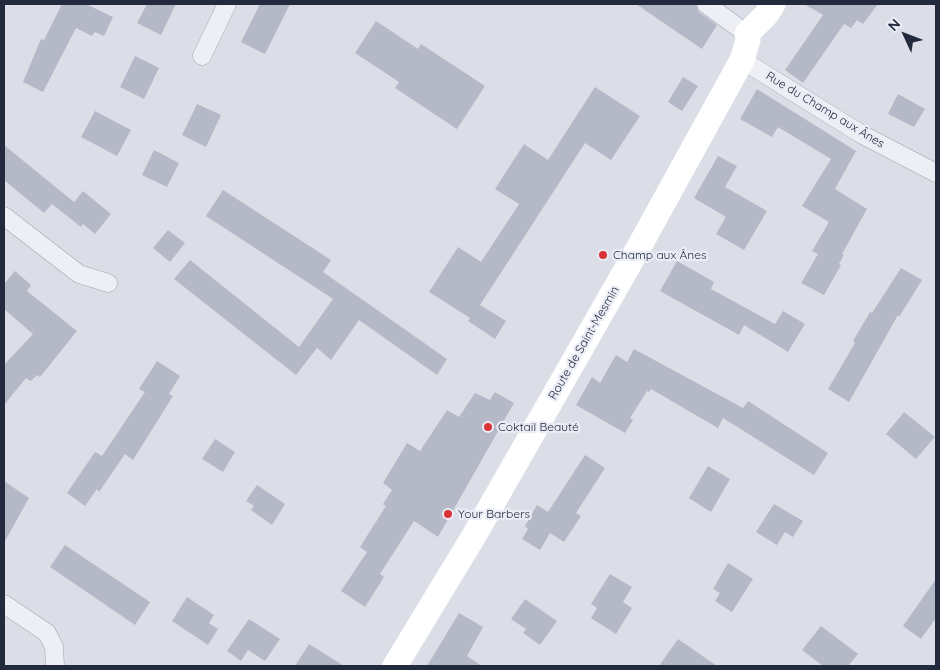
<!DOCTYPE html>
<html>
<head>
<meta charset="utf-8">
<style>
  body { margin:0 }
  #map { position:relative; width:940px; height:670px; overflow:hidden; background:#dbdee7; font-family:Quicksand,sans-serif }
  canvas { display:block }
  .frame { position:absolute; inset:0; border:5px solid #242a3e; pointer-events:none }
  .north { position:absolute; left:880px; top:10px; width:50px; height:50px; -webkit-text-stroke:4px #eaedf5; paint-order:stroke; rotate:313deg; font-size:14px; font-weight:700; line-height:20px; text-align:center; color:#242a3e }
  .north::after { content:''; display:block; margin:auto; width:18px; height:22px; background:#242a3e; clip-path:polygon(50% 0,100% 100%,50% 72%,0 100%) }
</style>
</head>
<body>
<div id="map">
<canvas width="940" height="670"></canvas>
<div class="frame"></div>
<div class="north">N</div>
</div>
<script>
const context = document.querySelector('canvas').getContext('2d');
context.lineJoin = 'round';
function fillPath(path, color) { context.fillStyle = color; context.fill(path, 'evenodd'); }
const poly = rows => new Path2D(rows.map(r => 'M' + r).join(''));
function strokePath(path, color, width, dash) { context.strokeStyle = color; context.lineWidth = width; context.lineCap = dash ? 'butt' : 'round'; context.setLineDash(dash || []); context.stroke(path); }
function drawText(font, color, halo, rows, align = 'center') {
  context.font = font + ' Quicksand,sans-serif'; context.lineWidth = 4.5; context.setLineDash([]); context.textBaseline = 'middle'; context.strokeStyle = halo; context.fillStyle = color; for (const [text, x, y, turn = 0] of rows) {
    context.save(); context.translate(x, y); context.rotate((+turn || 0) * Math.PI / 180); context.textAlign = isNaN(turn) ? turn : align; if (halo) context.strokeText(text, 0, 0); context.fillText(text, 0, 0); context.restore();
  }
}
fillPath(poly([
  [62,4,86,4,113,17,104,36,95,32,92,36,76,28,43,92,23,82,41,39,44,40],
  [147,4,176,4,161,35,137,23],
  [260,4,290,4,265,54,241,42],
  [636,4,696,4,699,12,717,25,702,49],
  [804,4,878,4,863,24,857,20,851,28,844,24,803,83,785,70,823,15],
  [376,21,418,49,421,44,485,86,457,129,395,88,399,82,355,53],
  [135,56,159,68,144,99,120,87],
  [683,77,698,86,682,111,668,102],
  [595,87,640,116,611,160,585,143,480,305,506,321,495,339,468,321,470,318,429,292,458,247,481,262,519,204,495,189,524,144,548,160],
  [757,89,856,151,835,189,867,209,842,254,844,255,839,264,841,265,824,295,801,283,818,254,812,251,829,222,802,206,831,159,778,127,772,137,740,119],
  [898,94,925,109,914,127,888,114],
  [197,104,221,115,206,147,182,135],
  [95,111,131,130,117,156,81,137],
  [4,145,74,202,83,191,111,214,95,234,83,224,81,227,52,204,44,213,4,180],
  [154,150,179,163,167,187,142,175],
  [718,156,737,166,725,187,767,211,744,250,716,234,726,217,694,198],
  [223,190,331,260,323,272,447,359,437,375,359,320,331,360,317,348,296,375,174,279,190,260,299,347,333,299,206,216],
  [168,230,185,243,170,262,153,248],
  [677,261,714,282,711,289,775,324,783,311,805,324,788,352,744,325,739,335,660,291],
  [901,268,922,280,899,317,898,315,849,402,828,389,855,343,853,341,870,312,872,313],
  [15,271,31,285,27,291,77,331,40,377,37,375,31,381,26,378,4,405,4,365,33,334,4,309,4,284],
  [634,349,743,408,748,401,828,453,814,475,723,418,718,428,651,389,649,392,647,391,630,418,633,420,625,433,576,405,592,377,600,383,616,355,627,362],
  [157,361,180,376,169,394,173,396,133,460,125,454,99,492,97,489,85,506,67,493,95,452,102,456,145,392,139,389],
  [495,392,514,403,438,537,414,521,380,574,384,577,365,607,341,591,367,552,360,547,386,506,383,504,392,490,383,483,407,443,420,451,447,410,459,417,475,393,490,400],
  [904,412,935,437,916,459,886,434],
  [215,439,235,452,223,472,202,459],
  [585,455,605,468,576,513,581,516,564,542,550,533,540,550,522,539,528,529,525,526,537,505,548,512],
  [708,466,730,479,711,512,689,498],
  [4,481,29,498,4,543],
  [257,485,285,504,272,525,251,510,254,506,246,501],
  [774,504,803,521,793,537,785,532,777,545,756,532],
  [65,545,150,602,135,625,50,567],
  [728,563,753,579,732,612,715,601,720,593,713,589],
  [610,574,632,587,623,602,632,608,616,634,591,618,597,608,591,604],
  [936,579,936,618,921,639,903,626],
  [187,597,214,615,209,623,218,629,208,645,172,621],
  [525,599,557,621,540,645,523,633,526,629,511,619],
  [459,613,483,627,467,656,482,666,427,666],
  [249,619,280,639,265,661,248,650,241,661,227,651],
  [821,626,858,654,848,666,823,666,802,650],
  [678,639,717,666,659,666],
  [309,644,344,666,295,666]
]), '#b5b9c7');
const minor = poly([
  [706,4,747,34],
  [202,56,227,4],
  [742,60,861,134,936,173],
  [4,216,79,274,108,283],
  [4,604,47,633,54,647,55,666]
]);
strokePath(minor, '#a0a4b1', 19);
strokePath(minor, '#eeeff5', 18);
strokePath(poly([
  [395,666,475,534,639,247,742,60,748,40,747,34,766,15,773,4]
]), '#fff', 25);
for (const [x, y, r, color] of [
  [603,255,5,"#d93338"],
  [488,427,5,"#d93338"],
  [448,514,5,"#d93338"]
]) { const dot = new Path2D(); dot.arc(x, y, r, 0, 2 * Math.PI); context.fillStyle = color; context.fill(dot); strokePath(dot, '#eaedf5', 2); }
drawText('12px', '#242a3e', '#eaedf5', [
  ["Rue du Champ aux Ânes",825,110,31],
  ["Route de Saint-Mesmin",584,343,-60]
]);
drawText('12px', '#242a3e', '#eaedf5', [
  ["Champ aux Ânes",613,255],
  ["Coktail Beauté",498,427],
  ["Your Barbers",458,514]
], 'left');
</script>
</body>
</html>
